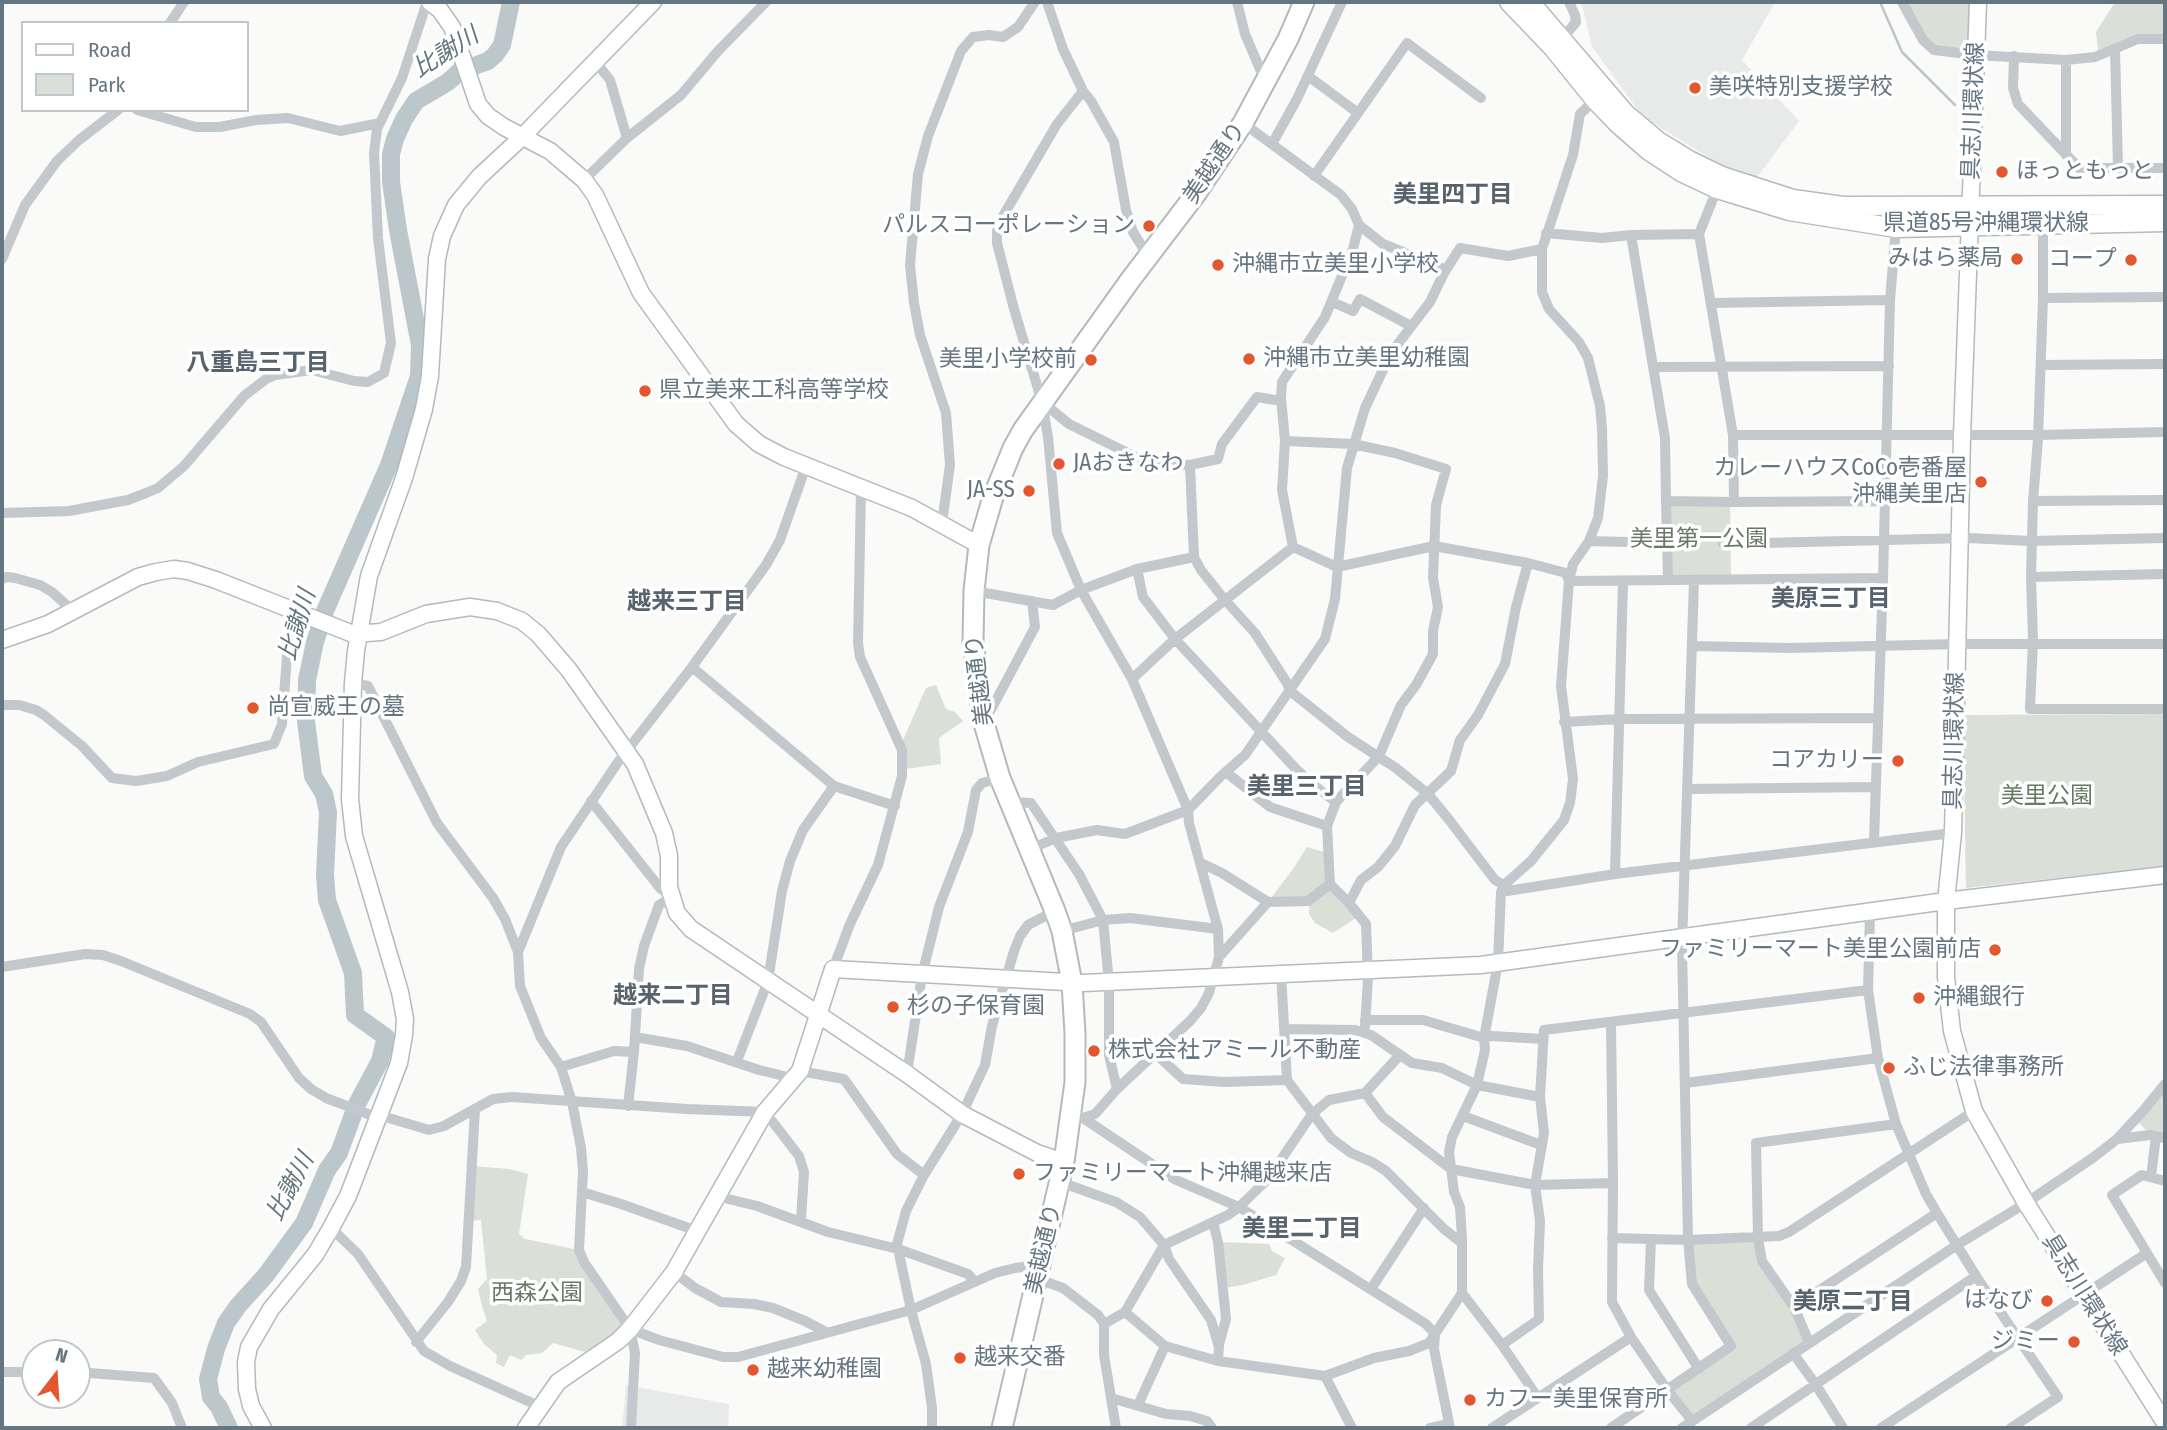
<!DOCTYPE html>
<html>
<head>
<meta charset="utf-8">
<style>
  body { margin:0 }
  #map { position:relative; width:2167px; height:1430px; overflow:hidden; background:#fafaf8; font-family:"Fira Sans Condensed",sans-serif }
  canvas { display:block }
  .frame { position:absolute; inset:0; border:4px solid #657683; pointer-events:none }
  .legend { position:absolute; left:21px; top:21px; width:228px; height:91px; box-sizing:border-box; background:#fff; border:2px solid #c1c8cd; margin:0; padding:9px 12px; list-style:none; font-size:21px; color:#657683 }
  .legend li { display:flex; align-items:center; gap:14px; height:35px }
  .legend b { width:35px; border:2px solid #c1c8cd }
  .north { position:absolute; left:21px; top:1339px; width:70px; height:70px; box-sizing:border-box; background:#fff; border:2px solid #c1c8cd; border-radius:50%; rotate:17deg; font-size:19px; font-weight:700; line-height:28px; text-align:center; color:#657683 }
  .north::after { content:''; display:block; margin:auto; width:24px; height:32px; background:#e4572e; clip-path:polygon(50% 0,100% 100%,50% 72%,0 100%) }
</style>
</head>
<body>
<div id="map">
<canvas width="2167" height="1430"></canvas>
<div class="frame"></div>
<ul class="legend">
<li><b style="height:9px;background:#fff"></b>Road</li>
<li><b style="height:19px;background:#dadfd7"></b>Park</li>
</ul>
<div class="north">N</div>
</div>
<script>
const context = document.querySelector('canvas').getContext('2d');
context.lineJoin = 'round';
function fillPath(path, color) { context.fillStyle = color; context.fill(path, 'evenodd'); }
const poly = rows => new Path2D(rows.map(r => 'M' + r).join(''));
function strokePath(path, color, width, dash) { context.strokeStyle = color; context.lineWidth = width; context.lineCap = dash ? 'butt' : 'round'; context.setLineDash(dash || []); context.stroke(path); }
function drawText(font, color, halo, rows, align = 'center') {
  context.font = font + ' "Fira Sans Condensed","Noto Sans JP",sans-serif'; context.lineWidth = 7; context.setLineDash([]); context.textBaseline = 'middle'; context.strokeStyle = halo; context.fillStyle = color; for (const [text, x, y, turn = 0] of rows) {
    context.save(); context.translate(x, y); context.rotate((+turn || 0) * Math.PI / 180); context.textAlign = isNaN(turn) ? turn : align; if (halo) context.strokeText(text, 0, 0); context.fillText(text, 0, 0); context.restore();
  }
}
fillPath(poly([
  [1579,2,1775,2,1742,60,1799,121,1752,184,1643,117,1592,47,1583,9],
  [626,1385,729,1404,728,1428,622,1428]
]), '#e8e9e9');
fillPath(poly([
  [1902,2,1978,2,1975,55,1934,50],
  [2115,2,2165,2,2165,36,2098,50,2096,32],
  [1666,501,1730,502,1731,580,1668,579],
  [936,685,946,709,955,712,963,721,939,738,941,764,906,769,902,742,926,688],
  [2165,714,2165,866,1966,888,1963,715],
  [1307,847,1331,854,1327,883,1306,898,1271,898,1293,869],
  [1329,890,1345,904,1356,918,1333,933,1315,923,1309,914,1309,904],
  [2165,1084,2165,1138,2150,1135,2136,1119],
  [472,1166,510,1169,528,1174,519,1234,525,1239,579,1250,630,1329,596,1355,553,1343,542,1353,526,1355,521,1360,510,1355,504,1367,496,1363,497,1355,484,1344,475,1330,487,1321,482,1306,478,1289,487,1279,481,1220,470,1221],
  [1758,1238,1762,1261,1809,1342,1692,1421,1668,1391,1731,1346,1692,1284,1688,1240],
  [1218,1242,1269,1244,1272,1251,1285,1258,1276,1275,1243,1285,1224,1288]
]), '#dadfd7');
strokePath(poly([
  [1880,2,1902,52,1955,105]
]), '#bbc7cb', 2.5);
strokePath(poly([
  [229,1428,219,1407,211,1397,208,1379,216,1349,226,1323,238,1306,266,1275,304,1223,327,1170,339,1153,357,1104,380,1061,386,1037,355,1015,353,973,327,900,325,875,328,812,324,794,313,776,306,721,307,680,315,642,325,611,389,465,419,376,420,345,398,230,391,182,391,154,395,139,404,119,416,101,448,82,460,71,488,61,495,55,502,45,511,2]
]), '#bbc7cb', 18);
const secondary = poly([
  [430,2,440,10,452,27,478,104,488,116,504,127,550,151,584,180,595,195,641,293,736,424,759,444,784,457,912,508,979,545],
  [1978,2,1962,436,1953,833,1946,901,1946,977,1952,1031,1974,1111,2026,1203,2165,1423],
  [2,640,48,624,138,577,156,572,174,569,188,571,216,580,353,634,381,632,426,614,470,607,497,611,522,621,538,634,569,670,635,764,664,833,669,856,669,887,677,913,691,929,907,1074,962,1114,1037,1153,1064,1162],
  [263,1428,251,1406,247,1389,246,1362,249,1347,271,1309,315,1255,331,1228,348,1196,399,1063,404,1035,405,1019,400,992,354,836,350,799,353,683,356,651,369,576,404,478,424,409,430,376,437,259,442,236,456,205,479,177,522,137,653,2],
  [526,1428,558,1382,618,1341,630,1329,674,1272,765,1112,800,1071,833,969,1083,983,1481,965,1946,901,2165,875]
]);
const primary = poly([
  [1509,2,1553,48,1595,100,1618,124,1649,151,1681,172,1717,189,1789,211,1896,228,2165,222],
  [1530,2,1626,114,1658,141,1689,160,1722,176,1793,199,1843,206,2165,205]
]);
const highway = poly([
  [1002,1428,1064,1162,1075,1082,1075,1033,1072,983,1062,931,1055,911,1000,778,983,720,973,641,974,591,979,545,993,497,1013,448,1023,430,1131,279,1195,195,1243,123,1288,39,1304,2]
]);
strokePath(secondary, '#b3babf', 19);
strokePath(primary, '#b5babe', 21);
strokePath(highway, '#b4b9bd', 23);
strokePath(poly([
  [1047,2,1063,49,1083,91,1091,101,1114,142,1126,210,1133,232,1148,256],
  [1237,2,1245,34,1260,69,1268,76],
  [1902,2,1923,40,1934,50,1975,55,2066,60,2095,57,2138,39,2165,39],
  [170,23,184,2],
  [1563,38,1576,22,1575,15,1569,2],
  [2115,49,2118,167],
  [2014,56,2013,88,2018,104,2079,168,2165,168],
  [2066,60,2066,155],
  [595,61,610,80,627,138],
  [1308,76,1358,113],
  [137,110,196,127,220,127,256,120,288,118,340,131,380,123],
  [1243,123,1341,195,1352,209,1359,225,1383,244,1403,252,1423,263,1446,269],
  [1272,144,1297,99,1342,2],
  [1314,176,1407,43,1481,98],
  [584,180,627,138,681,95,718,51,766,2],
  [1717,189,1699,234,1733,435,1734,502],
  [2043,224,2043,298],
  [1546,233,1602,238,1631,235,1699,234],
  [1631,235,1665,438,1666,501,1734,502,1885,501,1890,300,1712,303],
  [2,259,25,205,57,161,79,140,118,110],
  [1890,300,1896,228],
  [1332,302,1353,311,1360,299,1411,326],
  [2042,365,2165,364],
  [1653,367,1889,366],
  [1042,402,1069,424,1136,457,1156,463,1190,465,1194,557,1201,570,1224,599,1255,633,1287,683,1290,691,1348,737,1396,768,1428,794,1450,821,1495,880,1504,885,1501,892,1498,963,1484,1038,1485,1050,1477,1085,1452,1137,1449,1152,1454,1192,1460,1207,1462,1238,1462,1293,1429,1343,1409,1351,1374,1358,1325,1376,1218,1361,1165,1346,1125,1312],
  [1733,435,2038,435,2165,432],
  [1190,465,1218,459,1222,444,1257,397,1281,401],
  [1666,501,1668,579],
  [2033,501,2165,500],
  [2,513,69,511,128,500,146,493,158,488,184,466,244,396,266,379,275,375,312,370,354,381,368,382,384,373,391,343,378,238,374,153,377,129,402,78,427,2],
  [942,523,950,465,946,413,920,335,914,303,910,265,918,174,928,136,961,51,973,37,989,35,1003,37,1018,27,1035,2],
  [1589,541,1667,543],
  [1723,544,1968,538,2031,541,2165,538],
  [1293,547,1282,490,1285,441,1281,398,1282,382,1325,317,1353,249,1359,225],
  [1137,569,1143,597,1175,639,1296,769,1316,787,1336,802],
  [2165,574,2031,577,2033,640,2030,709,2165,709],
  [2031,577,2033,501,2038,439,2043,298,2165,297],
  [1883,578,1885,501],
  [2,579,7,577,15,578,40,585,52,592,73,611],
  [974,591,1053,605,1081,590,1137,569,1194,557],
  [1692,646,1791,648,1957,644,2165,644],
  [692,667,834,786,895,806],
  [1132,679,1175,639,1293,547,1337,567,1434,546,1528,563,1566,573,1569,581,1883,578,1874,841],
  [353,683,368,686,437,823,493,898,505,919,518,952,520,986,541,1038,561,1067,572,1102,581,1148,583,1171,579,1250,584,1262,630,1329,635,1353,631,1428],
  [2,705,19,705,36,710,44,715,82,746,112,778,136,781,167,776,198,762,274,744,282,724,287,656,294,612],
  [983,720,992,708,1035,627,1032,601],
  [1564,722,1620,719,1878,718],
  [1227,773,1270,807,1327,826],
  [1687,789,1876,787],
  [591,801,660,888,672,897,659,905,644,946,639,969,634,1052,628,1106],
  [1010,802,1031,803,1079,874,1103,920,1109,983,1109,1055,1117,1089],
  [1030,849,1056,838,1097,830,1125,834,1188,810,1220,777,1245,755,1325,639,1335,599,1347,468,1365,408,1391,353,1430,302,1444,273,1460,248,1508,256,1542,249],
  [1201,866,1203,864,1222,873,1268,902,1308,901,1330,884,1327,826,1336,802,1379,756,1401,705,1416,685,1433,654,1433,631,1438,607,1433,578,1436,505,1446,469,1395,453,1353,444,1285,441],
  [1615,874,1623,581],
  [1330,884,1349,903,1366,924,1368,978,1365,1027],
  [1504,885,1531,861,1564,820,1570,803,1573,779,1561,686,1569,581,1573,564,1589,541,1598,518,1603,476,1602,428,1600,406,1588,358,1579,342,1549,309,1542,292,1542,249,1573,155,1580,114,1595,100],
  [1501,892,1615,874,1953,833],
  [1349,903,1361,880,1378,867,1395,846,1415,805,1451,771,1460,740,1478,715,1505,664,1516,607,1528,563],
  [1062,931,1103,920,1130,918,1218,929],
  [518,952,561,847,618,762,692,667,766,565,780,540,806,466],
  [1219,957,1268,902],
  [2,967,85,954,103,955,121,961,250,1014,261,1022,299,1078,311,1089,326,1098,368,1114,379,1115,429,1130,444,1126,493,1099,512,1097,687,1109,765,1112,799,1156,804,1172,801,1220],
  [833,969,850,924,878,865,902,776,902,750,860,657,858,643,861,489],
  [1281,973,1287,1080,1331,1138,1351,1153,1372,1162,1386,1171,1444,1229,1462,1243],
  [1365,1020,1423,1020,1484,1038,1491,1036,1543,1039],
  [1611,1023,1613,1181,1612,1302,1631,1337,1668,1391,1692,1421],
  [1286,1029,1355,1030,1371,1035,1412,1063,1442,1068,1477,1085,1540,1097],
  [635,1037,687,1046,759,1070,792,1078],
  [1156,1054,1183,1079,1224,1082,1287,1080],
  [737,1061,768,981,782,891,790,861,803,830,834,786],
  [561,1067,614,1051,634,1052],
  [800,1071,844,1079,897,1154,924,1175],
  [907,1074,922,975,939,907,968,832,976,790,982,783,1000,778],
  [1685,1083,1878,1058],
  [1365,1093,1383,1117,1451,1169,1535,1185,1613,1183],
  [1072,1115,1083,1118,1095,1114,1117,1089,1190,1021,1201,1008,1209,993,1219,957,1218,929,1189,823,1188,810,1132,679,1081,590,1057,533,1048,437,1042,402,1014,309,997,243,997,231,1003,216,1057,124,1083,91],
  [1463,1116,1541,1145],
  [1083,1118,1176,1180,1239,1207,1426,1324,1435,1334,1434,1349,1450,1428],
  [2117,1139,2150,1135,2165,1138],
  [2151,1177,2156,1136],
  [2165,1181,2142,1175,2112,1195,2165,1283],
  [1060,1182,1116,1202,1140,1217,1164,1245,1169,1259,1211,1320,1219,1347,1218,1361],
  [582,1192,621,1204,697,1231],
  [716,1196,757,1206,828,1232,898,1249,968,1274,974,1281],
  [1937,1213,1976,1276],
  [1213,1222,1218,1242,1226,1319,1219,1345],
  [331,1228,358,1254,424,1351,450,1366,541,1407],
  [1612,1238,1688,1240,1779,1236,1789,1232,1974,1111],
  [1651,1239,1649,1290,1699,1369],
  [674,1272,695,1288,721,1302,754,1304,773,1308,805,1321,826,1332],
  [1038,1279,1063,1288,1098,1315,1104,1324,1104,1355,1116,1428],
  [1371,1289,1424,1208],
  [1462,1293,1502,1345,1538,1398],
  [1794,1307,1937,1213,1926,1194,1896,1124,1878,1058,1868,990,1870,913],
  [1104,1324,1125,1312,1164,1245,1228,1215,1239,1207,1268,1179,1312,1114,1329,1100,1365,1093,1400,1055],
  [630,1329,659,1340,723,1357,738,1357,911,1310,995,1273,1015,1268,1030,1266,1040,1269],
  [416,1342,448,1302,461,1281,466,1267,475,1109],
  [1809,1342,1794,1307,1762,1261,1758,1238,1756,1143,1896,1124],
  [1502,1345,1539,1319,1538,1269,1540,1221,1535,1185,1544,1133,1540,1097,1544,1030,1868,990],
  [1793,1353,1816,1385,1843,1428],
  [2,1372,35,1372],
  [77,1372,154,1378,172,1403,182,1428],
  [1325,1376,1352,1428],
  [1111,1398,1166,1414,1190,1416,1207,1421,1212,1428],
  [1138,1405,1165,1346],
  [932,1428,932,1408,926,1364,911,1310,897,1244,906,1211,924,1175,962,1114,985,1065,992,1026,1014,951,1020,936,1028,925,1055,911],
  [1430,1428,1449,1424],
  [1492,1428,1631,1337],
  [1611,1428,1731,1346,1692,1284,1688,1240,1682,945,1694,580],
  [1682,1428,1957,1245,2026,1203,2094,1157,2117,1139,2143,1111,2165,1084],
  [1751,1428,1976,1276,2058,1397,2011,1428],
  [1881,1428,2147,1253]
]), '#c3c8cc', 10);
strokePath(secondary, '#fff', 16);
strokePath(primary, '#fff', 18);
strokePath(highway, '#fff', 19);
for (const [x, y, r, color] of [
  [1695,88,7,"#e4572e"],
  [2002,172,7,"#e4572e"],
  [1149,226,7,"#e4572e"],
  [2017,259,7,"#e4572e"],
  [2131,260,7,"#e4572e"],
  [1218,265,7,"#e4572e"],
  [1249,359,7,"#e4572e"],
  [1091,360,7,"#e4572e"],
  [645,391,7,"#e4572e"],
  [1059,464,7,"#e4572e"],
  [1981,482,7,"#e4572e"],
  [1029,491,7,"#e4572e"],
  [253,708,7,"#e4572e"],
  [1898,761,7,"#e4572e"],
  [1995,950,7,"#e4572e"],
  [1919,998,7,"#e4572e"],
  [893,1007,7,"#e4572e"],
  [1094,1051,7,"#e4572e"],
  [1889,1068,7,"#e4572e"],
  [1019,1174,7,"#e4572e"],
  [2047,1301,7,"#e4572e"],
  [2074,1342,7,"#e4572e"],
  [960,1358,7,"#e4572e"],
  [753,1370,7,"#e4572e"],
  [1470,1400,7,"#e4572e"]
]) { const dot = new Path2D(); dot.arc(x, y, r, 0, 2 * Math.PI); context.fillStyle = color; context.fill(dot); strokePath(dot, '#fff', 2.5); }
drawText('23px', '#657683', '#fff', [
  ["美咲特別支援学校",1709,88],
  ["ほっともっと",2016,172],
  ["パルスコーポレーション",1135,226,"right"],
  ["みはら薬局",2003,259,"right"],
  ["コープ",2117,260,"right"],
  ["沖縄市立美里小学校",1232,265],
  ["沖縄市立美里幼稚園",1263,359],
  ["美里小学校前",1077,360,"right"],
  ["県立美来工科高等学校",659,391],
  ["JAおきなわ",1073,464],
  ["カレーハウスCoCo壱番屋",1967,469,"right"],
  ["沖縄美里店",1967,495,"right"],
  ["JA-SS",1015,491,"right"],
  ["尚宣威王の墓",267,708],
  ["コアカリー",1884,761,"right"],
  ["ファミリーマート美里公園前店",1981,950,"right"],
  ["沖縄銀行",1933,998],
  ["杉の子保育園",907,1007],
  ["株式会社アミール不動産",1108,1051],
  ["ふじ法律事務所",1903,1068],
  ["ファミリーマート沖縄越来店",1033,1174],
  ["はなび",2033,1301,"right"],
  ["ジミー",2060,1342,"right"],
  ["越来交番",974,1358],
  ["越来幼稚園",767,1370],
  ["カフー美里保育所",1484,1400]
], 'left');
drawText('23px', '#657683', '#fff', [
  ["具志川環状線",1974,111,-88],
  ["美越通り",1215,163,-56],
  ["県道85号沖縄環状線",1986,224],
  ["美越通り",980,680,-97],
  ["具志川環状線",1955,741,-89],
  ["美越通り",1044,1249,-77],
  ["具志川環状線",2084,1295,58]
]);
drawText('23px', '#687a64', '#fff', [
  ["美里第一公園",1699,540],
  ["美里公園",2047,797],
  ["西森公園",537,1294]
]);
drawText('italic 24px', '#60757c', '#fff', [
  ["比謝川",446,53,-32],
  ["比謝川",298,625,-73],
  ["比謝川",291,1187,-62]
]);
drawText('bold 24px', '#57646e', '#fff', [
  ["美里四丁目",1453,195],
  ["八重島三丁目",258,363],
  ["美原三丁目",1831,599],
  ["越来三丁目",687,602],
  ["美里三丁目",1307,787],
  ["越来二丁目",673,996],
  ["美里二丁目",1302,1229],
  ["美原二丁目",1853,1302]
]);
</script>
</body>
</html>
